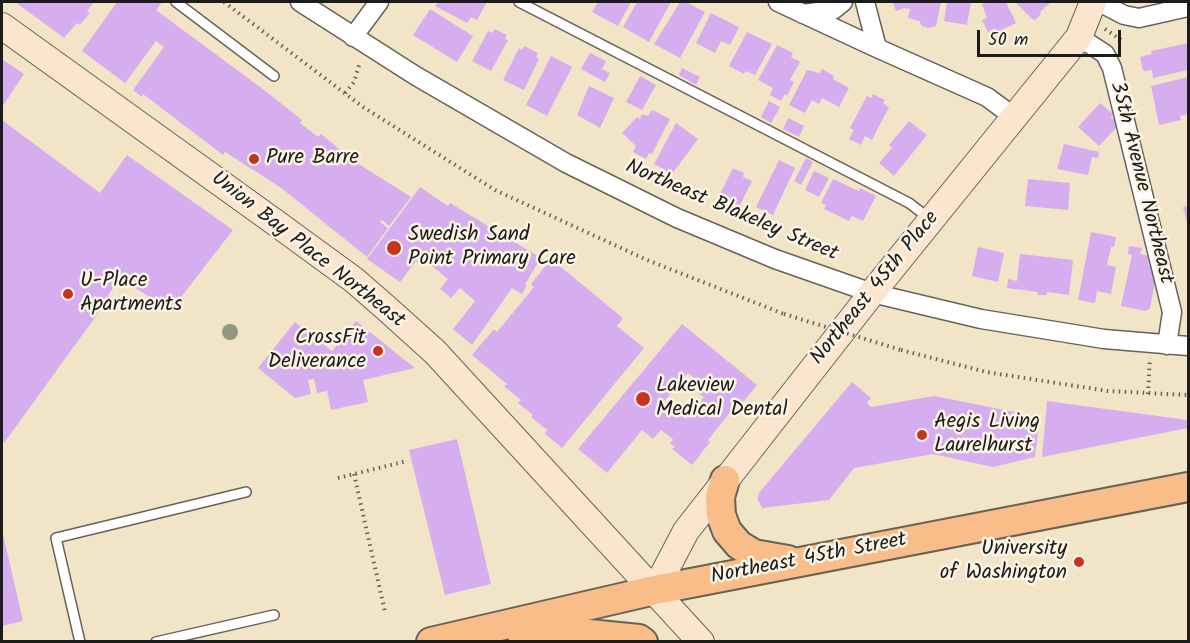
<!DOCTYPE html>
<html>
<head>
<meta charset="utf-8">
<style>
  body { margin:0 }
  #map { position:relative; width:1190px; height:643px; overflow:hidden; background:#f2e4c7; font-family:Kalam,sans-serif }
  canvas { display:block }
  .frame { position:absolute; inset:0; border:3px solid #1c1c1c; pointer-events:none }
  .scale { position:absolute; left:977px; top:30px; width:144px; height:27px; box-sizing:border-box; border:3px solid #1c1c1c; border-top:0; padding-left:8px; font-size:18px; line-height:21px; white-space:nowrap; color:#1c1c1c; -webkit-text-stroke:4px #fcf5e5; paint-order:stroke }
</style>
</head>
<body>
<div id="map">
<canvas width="1190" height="643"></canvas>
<div class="frame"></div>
<div class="scale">50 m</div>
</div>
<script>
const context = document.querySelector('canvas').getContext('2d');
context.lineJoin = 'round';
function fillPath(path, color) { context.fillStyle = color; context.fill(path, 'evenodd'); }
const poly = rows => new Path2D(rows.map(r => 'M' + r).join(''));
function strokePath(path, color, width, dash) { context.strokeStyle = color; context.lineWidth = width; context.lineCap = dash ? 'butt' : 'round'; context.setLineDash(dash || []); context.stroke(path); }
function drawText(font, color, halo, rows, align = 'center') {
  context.font = font + ' Kalam,sans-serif'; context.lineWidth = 5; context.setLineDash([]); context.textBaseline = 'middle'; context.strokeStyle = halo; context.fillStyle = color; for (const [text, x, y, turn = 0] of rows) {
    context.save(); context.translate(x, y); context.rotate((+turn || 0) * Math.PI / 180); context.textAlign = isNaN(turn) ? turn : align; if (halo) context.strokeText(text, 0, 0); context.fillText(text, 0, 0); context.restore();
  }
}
fillPath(poly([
  [15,2,94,2,87,11,90,13,80,25,77,23,64,38],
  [117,2,162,2,156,10,268,93,302,120,300,123,318,137,321,134,354,161,411,197,389,226,382,220,380,222,388,228,367,257,280,187,225,152,223,155,143,94,142,97,133,90,164,47,156,41,125,83,82,51],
  [438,2,487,2,477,20,471,17,467,23,435,6],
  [598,2,631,2,618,26,592,12],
  [637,2,671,2,649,42,623,27],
  [680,2,686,2,705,12,680,58,654,44],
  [898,2,941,2,936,26,928,28,922,26,919,21,908,18,910,9,904,8,896,11,893,3],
  [947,2,971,2,967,25,944,21],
  [987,2,1006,2,1016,23,997,32,995,28,988,32,982,20,987,18,982,4],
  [1015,2,1051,2,1040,12,1041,14,1035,20,1032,19],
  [430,9,473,36,457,62,413,35],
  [711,13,739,27,730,45,721,41,715,53,696,43],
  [495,29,507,35,505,39,508,40,491,71,472,61,488,31,492,33],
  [747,32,772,44,755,75,746,71,744,74,729,66],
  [1188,43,1188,70,1153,78,1152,70,1143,71,1140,57,1152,54,1151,51],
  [777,45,793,53,791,57,800,62,790,80,794,82,787,96,785,94,781,101,770,95,773,88,758,80],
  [524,46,538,53,536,57,539,59,524,90,503,80,519,48,522,50],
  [590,53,606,61,602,69,610,73,605,82,581,69],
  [551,56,572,67,547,116,526,105],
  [2,59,24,74,2,107],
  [682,68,700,77,696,85,679,75],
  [822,69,834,76,833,79,849,88,839,107,822,98,819,104,812,100,805,113,789,105,807,70,820,73],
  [640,76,656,85,642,110,626,102],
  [1188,77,1188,114,1180,116,1181,120,1159,125,1151,86],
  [589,86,614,98,600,128,577,115],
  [873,94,885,100,883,103,889,107,872,140,865,136,861,145,849,139,854,130,850,128,867,96,871,98],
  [769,101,780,107,771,123,761,117],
  [1100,103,1113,114,1111,117,1118,123,1115,126,1117,127,1099,146,1078,127],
  [652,110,670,119,652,154,649,153,646,159,633,152,636,146,622,133,637,117,640,119,642,114,648,116],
  [788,118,804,126,799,137,783,129],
  [2,120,100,193,127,155,233,230,171,310,119,278,96,316,4,443,2,433],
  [909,121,927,135,894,176,879,163,892,148,889,145],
  [676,123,698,139,672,174,654,164],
  [1064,144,1099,152,1098,158,1092,157,1088,175,1057,169],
  [806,158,813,162,801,185,794,181],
  [779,160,795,168,773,215,756,207],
  [733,168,744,173,743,177,752,181,739,207,731,202,728,208,716,202],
  [814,171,829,178,819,197,805,190],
  [833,179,859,191,860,188,876,196,863,221,852,216,849,221,824,209,826,205,821,203],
  [1028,179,1070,183,1068,210,1025,206],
  [420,187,448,206,450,203,541,258,525,284,527,285,522,294,512,288,472,345,453,329,475,301,460,288,451,298,440,289,448,279,426,261,422,265,416,261,400,282,367,259],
  [1188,206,1188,226,1183,207],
  [1091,232,1116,237,1114,247,1111,247,1107,265,1116,267,1111,294,1097,291,1095,303,1078,300],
  [1129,246,1142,248,1140,254,1150,256,1148,265,1151,265,1155,282,1150,308,1146,311,1121,306,1132,255,1128,254],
  [978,247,1004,253,998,282,972,276],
  [1020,254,1073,260,1069,295,1047,292,1046,295,1037,295,1038,292,1007,288,1008,279,1017,281],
  [551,259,623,318,617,326,644,348,562,448,545,434,547,430,531,417,533,415,518,403,521,400,504,386,507,384,472,355,494,329,497,332,534,287,531,284],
  [356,321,415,368,363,380,368,402,331,410,327,391,317,393,314,379,308,380,311,394,295,398,258,368,295,322,332,351],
  [682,324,757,385,735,412,732,410,708,440,710,442,692,465,672,449,675,447,670,443,673,439,661,430,653,439,642,430,607,473,578,449],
  [688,373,705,387,699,394,704,397,686,419,664,401],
  [852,382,871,398,867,403,871,407,934,396,1040,417,1035,457,993,467,933,454,854,468,829,500,762,508,757,498,759,496,758,494],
  [1047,401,1188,420,1188,428,1042,457],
  [457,439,491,584,445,595,409,450],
  [2,530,23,621,2,626]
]), '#d6aef0');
const lane = poly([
  [176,2,274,76],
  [519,2,909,203,930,219],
  [80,642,56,538,246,492],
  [156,642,274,615]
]);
const street = poly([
  [300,2,416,76,566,163,677,218,775,259,872,293,981,319,1104,339,1188,346],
  [778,2,877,48,987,97,1014,117],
  [865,2,877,48],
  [1099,2,1124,15,1139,18,1188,7],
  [803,14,833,10,843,2],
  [353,37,379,2],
  [1079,37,1105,54,1112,68,1172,312,1167,345]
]);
const secondary = poly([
  [2,26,276,223,354,280,385,307,435,352,701,642],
  [655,590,686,531,872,293,1079,37,1093,2]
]);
const primary = poly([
  [725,480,720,497,721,515,727,531,739,545,754,554,788,560],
  [520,631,589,634,639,639,643,642],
  [431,642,655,590,1188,487]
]);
strokePath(lane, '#676258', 12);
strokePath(street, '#676258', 21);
strokePath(secondary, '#676258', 28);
strokePath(primary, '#676258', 32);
strokePath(poly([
  [224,2,363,107,495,190,647,260,784,314],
  [1105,29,1121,40],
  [345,93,354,82,360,62],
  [901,350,986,372,1108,391,1188,395],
  [1148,394,1150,358],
  [354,474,385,612],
  [338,478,407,461]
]), '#676258', 4, [1.5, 4.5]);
strokePath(lane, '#fff', 9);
strokePath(street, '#fff', 18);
strokePath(secondary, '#fce5cf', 26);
strokePath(primary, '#f8bd88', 28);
strokePath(poly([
  [784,314,901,350]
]), '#676258', 4, [1.5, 4.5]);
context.fillStyle = '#8e987e';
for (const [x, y] of [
  [230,332]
]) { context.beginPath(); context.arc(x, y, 8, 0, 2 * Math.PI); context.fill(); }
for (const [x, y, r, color] of [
  [254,159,6,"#c8321e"],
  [394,248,8,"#c8321e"],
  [68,294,6,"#c8321e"],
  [378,351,6,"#c8321e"],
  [643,399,8,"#c8321e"],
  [922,435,6,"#c8321e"],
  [1079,562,6,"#c8321e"]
]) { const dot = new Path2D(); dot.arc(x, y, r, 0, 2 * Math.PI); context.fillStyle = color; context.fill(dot); strokePath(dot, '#fcf5e5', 2); }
drawText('21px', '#1c1c1c', '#fcf5e5', [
  ["Pure Barre",266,159],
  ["Swedish Sand",408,236],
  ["Point Primary Care",408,260],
  ["U-Place",80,282],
  ["Apartments",80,306],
  ["CrossFit",366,339,"right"],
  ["Deliverance",366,363,"right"],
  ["Lakeview",656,387],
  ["Medical Dental",656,411],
  ["Aegis Living",934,423],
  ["Laurelhurst",934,447],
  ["University",1067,550,"right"],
  ["of Washington",1067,574,"right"]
], 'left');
drawText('21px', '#1c1c1c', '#fcf5e5', [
  ["35th Avenue Northeast",1140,183,76],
  ["Northeast Blakeley Street",731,212,23],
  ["Union Bay Place Northeast",307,251,38],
  ["Northeast 45th Place",876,289,-51],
  ["Northeast 45th Street",809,560,-11]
]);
</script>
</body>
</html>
